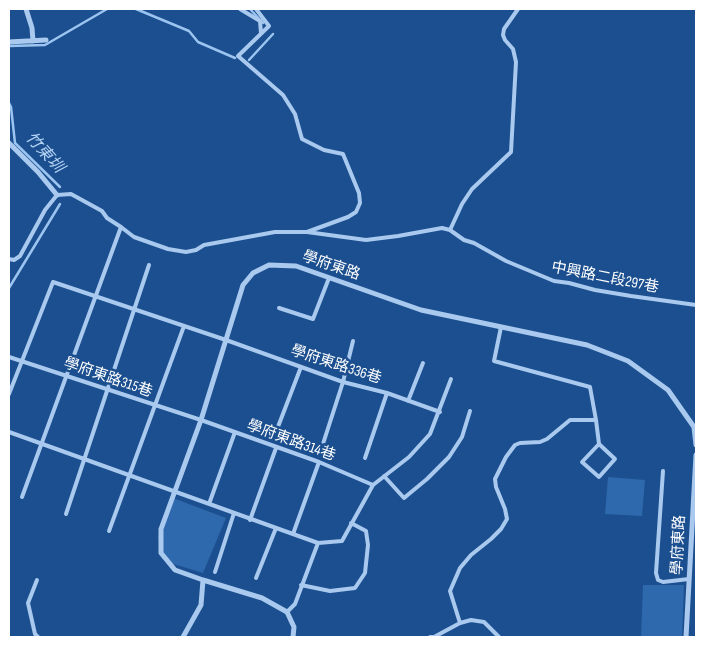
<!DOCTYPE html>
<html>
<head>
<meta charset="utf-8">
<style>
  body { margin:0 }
  #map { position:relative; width:705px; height:646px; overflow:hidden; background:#1b4f8f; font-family:"Sofia Sans Condensed",sans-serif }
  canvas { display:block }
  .frame { position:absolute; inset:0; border:10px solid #fff; pointer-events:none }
</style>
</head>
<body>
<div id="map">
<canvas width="705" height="646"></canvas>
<div class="frame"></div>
</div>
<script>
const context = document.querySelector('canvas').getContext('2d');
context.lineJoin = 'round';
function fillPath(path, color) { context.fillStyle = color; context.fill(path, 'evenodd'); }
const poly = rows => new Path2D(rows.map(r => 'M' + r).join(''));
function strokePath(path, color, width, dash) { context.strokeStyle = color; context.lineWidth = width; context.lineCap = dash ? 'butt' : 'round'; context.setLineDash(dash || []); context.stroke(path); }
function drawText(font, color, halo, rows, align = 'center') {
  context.font = font + ' "Sofia Sans Condensed","Noto Sans TC",sans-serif'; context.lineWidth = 5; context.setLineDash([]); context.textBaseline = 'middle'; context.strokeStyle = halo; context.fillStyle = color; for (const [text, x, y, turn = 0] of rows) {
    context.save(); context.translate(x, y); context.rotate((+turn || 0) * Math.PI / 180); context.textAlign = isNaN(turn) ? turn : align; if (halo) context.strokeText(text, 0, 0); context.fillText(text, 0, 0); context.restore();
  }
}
fillPath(poly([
  [608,477,645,480,642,516,605,514],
  [173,498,226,518,203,573,167,562,158,538],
  [643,585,684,585,682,637,641,637]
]), '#2e69ad');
strokePath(poly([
  [136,9,189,31,198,42,235,58],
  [250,9,263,23],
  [9,46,45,45,107,9],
  [249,60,273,34],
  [9,103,11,107,15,143,60,187],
  [9,288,60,204]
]), '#9cc4f0', 2.5);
strokePath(poly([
  [240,9,260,21,261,33],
  [256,9,269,26,238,56,283,95,295,114,302,139,324,150,343,154,359,193,360,203,356,212,348,217,307,232],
  [450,230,462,204,472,189,511,152,516,62,513,49,505,40,503,35,504,29,518,9],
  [9,259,14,260,20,256,45,210,57,195,71,194,102,211,107,218,121,227,134,237,168,249,186,252,196,250,204,245,275,232,307,232,366,240,398,236,442,228,450,230,464,240,474,243,506,261,554,281,569,283,595,290,631,296,696,305],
  [279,308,313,319,329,278],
  [9,357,201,420,319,462,373,485],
  [9,394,53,282,226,340,343,382,387,393,440,412],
  [408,401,423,363],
  [596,420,599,444,582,462,599,477,615,459,599,444],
  [9,432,318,543,342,541,373,485,409,457,430,434,451,379],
  [276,432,301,367],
  [321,450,343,382,353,341],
  [365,458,387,393],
  [663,471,656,573,658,580,663,582,689,579],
  [384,476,404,498,427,479,449,457,462,437,470,411],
  [22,497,121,227],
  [209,504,235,432],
  [66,514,149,265],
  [250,520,276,448],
  [109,531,184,326],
  [293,534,319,462],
  [215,572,234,513],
  [256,578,276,528],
  [37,580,28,603,35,634,38,637],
  [301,585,330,591,355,588,365,573,368,545,366,531,351,523],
  [287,612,295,604,318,543],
  [460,623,450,591,460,568,471,555,491,539,501,529,507,519,505,509,496,487,495,479,506,457,515,445,520,443,540,442,547,439,570,420,596,420,590,387,494,361,501,327],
  [430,637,434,637,460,623,471,620,484,622,499,637]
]), '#a9c9ee', 4);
strokePath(poly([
  [26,9,32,28,33,41],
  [9,42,46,40],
  [9,143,38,172,57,195],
  [203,580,175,570,161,553,161,529,201,420,243,285,253,273,269,265,296,266,421,310,587,345,628,361,668,390,694,427,696,445],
  [183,637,201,605,203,580,262,598,287,612,294,627,293,637],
  [686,637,696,455]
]), '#a9c9ee', 5);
drawText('15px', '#fff', '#1b4f8f', [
  ["學府東路",331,266,19],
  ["中興路二段297巷",605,278,11],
  ["學府東路336巷",336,365,18],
  ["學府東路315巷",108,378,19],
  ["學府東路314巷",291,441,20],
  ["學府東路",679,545,-87]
]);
drawText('italic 16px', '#b5d3f5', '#1b4f8f', [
  ["竹東圳",44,153,48]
]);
</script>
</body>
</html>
